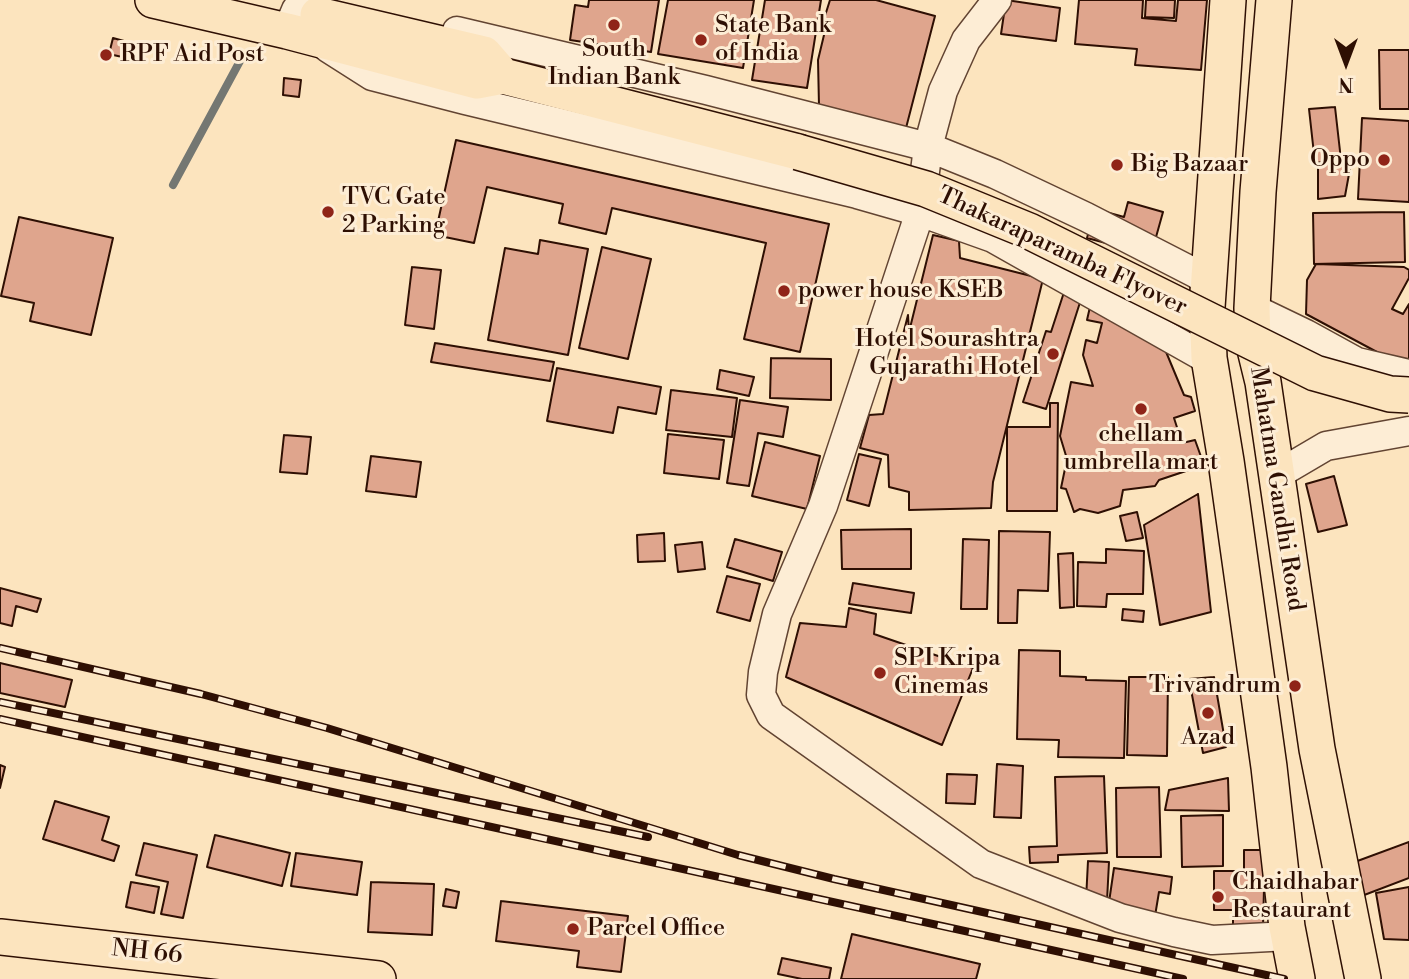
<!DOCTYPE html>
<html>
<head>
<meta charset="utf-8">
<style>
  body { margin:0 }
  #map { position:relative; width:1409px; height:979px; overflow:hidden; background:#fce4be; font-family:"Libre Bodoni",serif }
  canvas { display:block }
  .north { position:absolute; left:1311px; top:28px; width:70px; height:70px; -webkit-text-stroke:5px #fdedd5; paint-order:stroke; rotate:180deg; font-size:19px; font-weight:700; line-height:28px; text-align:center; color:#2e0f03 }
  .north::after { content:''; display:block; margin:auto; width:24px; height:32px; background:#2e0f03; clip-path:polygon(50% 0,100% 100%,50% 72%,0 100%) }
</style>
</head>
<body>
<div id="map">
<canvas width="1409" height="979"></canvas>
<div class="north">N</div>
</div>
<script>
const context = document.querySelector('canvas').getContext('2d');
context.lineJoin = 'round';
const poly = rows => new Path2D(rows.map(r => 'M' + r).join(''));
function strokePath(path, color, width, dash) { context.strokeStyle = color; context.lineWidth = width; context.lineCap = dash ? 'butt' : 'round'; context.setLineDash(dash || []); context.stroke(path); }
function fillPath(path, color) { context.fillStyle = color; context.fill(path, 'evenodd'); }
function drawText(font, color, halo, rows, align = 'center') {
  context.font = font + ' "Libre Bodoni",serif'; context.lineWidth = 6; context.setLineDash([]); context.textBaseline = 'middle'; context.strokeStyle = halo; context.fillStyle = color; for (const [text, x, y, turn = 0] of rows) {
    context.save(); context.translate(x, y); context.rotate((+turn || 0) * Math.PI / 180); context.textAlign = isNaN(turn) ? turn : align; if (halo) context.strokeText(text, 0, 0); context.fillText(text, 0, 0); context.restore();
  }
}
strokePath(poly([
  [173,185,240,61]
]), '#747772', 8);
const building = poly([
  [589,0,659,0,651,52,570,40,575,5,588,7,589,0],
  [668,0,754,0,743,68,658,54,668,0],
  [765,0,821,0,807,88,752,80,765,0],
  [830,0,876,0,935,16,906,128,819,106,818,60,824,35,824,19,830,0],
  [1006,0,1060,8,1056,41,1001,34,1006,0],
  [1079,0,1143,0,1142,18,1176,21,1178,0,1207,0,1201,70,1135,65,1137,49,1075,44,1079,0],
  [1146,0,1175,0,1174,18,1145,17,1146,0],
  [113,38,135,44,131,59,109,54,113,38],
  [1379,50,1409,50,1409,109,1380,109,1379,50],
  [284,78,301,80,299,97,283,95,284,78],
  [1335,107,1341,160,1315,163,1309,109,1335,107],
  [1362,118,1409,121,1409,202,1358,199,1362,118],
  [456,140,829,224,800,352,744,339,766,243,612,208,606,234,559,223,563,204,487,187,474,243,435,235,456,140],
  [1318,163,1351,163,1345,196,1318,199,1318,163],
  [1128,202,1163,212,1151,255,1087,238,1095,209,1124,217,1128,202],
  [1404,212,1405,262,1314,264,1313,213,1404,212],
  [19,217,113,238,91,335,30,321,34,303,1,296,19,217],
  [933,235,959,241,960,258,1043,279,993,482,991,508,909,510,909,492,889,487,888,455,860,448,869,415,883,414,908,315,909,332,933,235],
  [540,240,588,249,568,355,488,340,505,248,538,254,540,240],
  [602,247,651,259,628,359,579,348,602,247],
  [1316,264,1404,267,1409,270,1409,278,1392,309,1403,314,1409,304,1409,359,1390,359,1306,314,1307,280,1316,264],
  [412,267,441,270,434,329,405,325,412,267],
  [1067,283,1083,293,1046,409,1023,402,1046,331,1051,332,1067,283],
  [1092,298,1159,335,1184,395,1191,397,1195,411,1174,418,1182,443,1195,440,1204,465,1159,480,1155,486,1123,490,1120,506,1098,513,1080,509,1074,512,1066,489,1061,488,1067,459,1060,436,1071,382,1093,386,1083,355,1086,340,1097,343,1102,323,1087,320,1092,298],
  [435,343,554,362,550,381,431,362,435,343],
  [771,358,831,359,831,400,770,398,771,358],
  [557,368,661,387,656,414,618,407,613,433,547,421,557,368],
  [720,370,754,377,749,396,717,389,720,370],
  [671,390,737,398,732,437,666,430,671,390],
  [740,400,788,407,783,437,758,433,749,486,727,483,740,400],
  [1050,403,1058,403,1057,511,1007,511,1007,427,1050,427,1050,403],
  [668,434,724,440,719,479,664,473,668,434],
  [284,435,311,437,307,474,280,472,284,435],
  [765,442,820,456,807,509,752,496,765,442],
  [859,454,881,459,869,506,847,500,859,454],
  [371,456,421,462,416,497,366,491,371,456],
  [1334,476,1347,525,1318,532,1306,484,1334,476],
  [1198,494,1211,612,1160,625,1144,525,1198,494],
  [1137,512,1143,538,1126,541,1120,516,1137,512],
  [911,529,911,569,842,569,841,530,911,529],
  [999,531,1050,532,1048,591,1018,590,1017,623,998,623,999,531],
  [664,533,665,561,638,562,637,535,664,533],
  [735,539,782,552,773,581,727,567,735,539],
  [963,539,989,540,987,609,961,609,963,539],
  [702,542,705,569,678,572,675,545,702,542],
  [1106,549,1144,551,1143,594,1107,594,1106,607,1077,606,1078,562,1106,563,1106,549],
  [1073,553,1074,607,1060,608,1058,554,1073,553],
  [727,576,760,584,750,621,717,612,727,576],
  [853,583,914,593,911,613,849,604,853,583],
  [0,588,41,599,37,612,16,606,12,626,0,623,0,588],
  [849,608,876,614,874,634,973,668,942,745,786,677,800,623,846,627,849,608],
  [1123,609,1144,611,1143,622,1122,620,1123,609],
  [1019,650,1060,651,1060,676,1086,677,1086,680,1126,681,1124,758,1058,757,1059,740,1017,739,1019,650],
  [0,663,72,680,65,707,0,693,0,663],
  [1129,677,1168,677,1167,756,1127,755,1129,677],
  [1214,677,1226,747,1203,753,1189,679,1214,677],
  [997,764,1023,766,1021,818,994,817,997,764],
  [0,765,5,767,0,788,0,765],
  [947,774,977,775,975,804,946,803,947,774],
  [1104,776,1107,853,1058,855,1058,862,1030,863,1029,847,1057,846,1055,777,1104,776],
  [1228,778,1229,811,1165,810,1169,790,1228,778],
  [1159,787,1161,857,1117,857,1116,788,1159,787],
  [55,801,109,817,102,840,119,846,114,861,43,839,55,801],
  [1223,815,1223,866,1182,867,1181,816,1223,815],
  [215,835,290,853,282,886,207,867,215,835],
  [1409,842,1409,878,1359,897,1352,863,1409,842],
  [144,843,197,855,183,918,161,914,168,882,136,875,144,843],
  [1244,850,1265,850,1263,927,1233,927,1233,910,1214,910,1214,871,1244,871,1244,850],
  [296,853,362,862,357,895,291,886,296,853],
  [1088,861,1109,862,1107,901,1086,900,1088,861],
  [1114,868,1172,877,1170,894,1159,892,1155,916,1108,909,1114,868],
  [131,882,159,887,154,913,126,907,131,882],
  [371,882,434,884,432,935,368,932,371,882],
  [1409,887,1409,940,1384,939,1376,893,1409,887],
  [446,889,459,892,456,908,443,906,446,889],
  [501,901,628,916,621,972,577,967,579,951,496,941,501,901],
  [852,934,980,964,976,979,841,979,852,934],
  [782,958,831,968,829,979,802,979,778,974,782,958]
]);
fillPath(building, '#dfa58d');
strokePath(building, '#2e0f03', 2);
const minor = poly([
  [997,0,966,40,943,91,928,147,920,212,823,506,777,614,763,672,761,695,771,715,981,864,1120,918,1174,932,1212,940,1289,936],
  [287,31,296,10,303,0],
  [457,31,706,90,928,147,995,174,1086,217,1195,273,1209,282],
  [328,48,372,76,465,100,857,194,920,212,993,238,1209,360],
  [1252,308,1306,334,1357,362,1409,374],
  [1275,476,1326,446,1409,431]
]);
const major = poly([
  [153,0,287,31,477,81,503,76,798,152],
  [1228,0,1207,307,1209,358,1226,461,1269,767,1287,927,1297,979],
  [1274,0,1258,192,1252,308,1253,341,1263,382,1317,749,1363,979],
  [318,15,484,54,503,76],
  [0,937,378,979]
]);
strokePath(minor, '#624432', 31);
strokePath(major, '#2e0f03', 38);
strokePath(minor, '#fdedd5', 28);
strokePath(major, '#fce4be', 35);
const rail = poly([
  [0,648,201,694,327,728,738,855,834,879,1284,979],
  [0,702,648,837],
  [0,719,1183,979]
]);
strokePath(rail, '#2e0f03', 8);
strokePath(rail, '#fdedd5', 5, [16]);
const majorBridge = poly([
  [798,152,926,189,1029,231,1315,373,1390,394,1409,395]
]);
strokePath(majorBridge, '#2e0f03', 38, []);
strokePath(majorBridge, '#fce4be', 35);
for (const [x, y, r, color] of [
  [614,25,7,"#8f2418"],
  [701,40,7,"#8f2418"],
  [106,55,7,"#8f2418"],
  [1384,160,7,"#8f2418"],
  [1117,165,7,"#8f2418"],
  [328,212,7,"#8f2418"],
  [784,291,7,"#8f2418"],
  [1053,354,7,"#8f2418"],
  [1141,409,7,"#8f2418"],
  [880,673,7,"#8f2418"],
  [1295,686,7,"#8f2418"],
  [1208,713,7,"#8f2418"],
  [1218,897,7,"#8f2418"],
  [573,929,7,"#8f2418"]
]) { const dot = new Path2D(); dot.arc(x, y, r, 0, 2 * Math.PI); context.fillStyle = color; context.fill(dot); strokePath(dot, '#fdedd5', 2.5); }
drawText('24px', '#2e0f03', '#fdedd5', [
  ["State Bank",715,26],
  ["of India",715,54],
  ["South",614,50,"center"],
  ["Indian Bank",614,78,"center"],
  ["RPF Aid Post",120,55],
  ["Oppo",1370,160,"right"],
  ["Big Bazaar",1131,165],
  ["TVC Gate",342,198],
  ["2 Parking",342,226],
  ["power house KSEB",798,291],
  ["Hotel Sourashtra",1039,340,"right"],
  ["Gujarathi Hotel",1039,368,"right"],
  ["chellam",1141,435,"center"],
  ["umbrella mart",1141,463,"center"],
  ["SPI Kripa",894,659],
  ["Cinemas",894,687],
  ["Trivandrum",1281,686,"right"],
  ["Azad",1208,738,"center"],
  ["Chaidhabar",1232,883],
  ["Restaurant",1232,911],
  ["Parcel Office",587,929]
], 'left');
drawText('24px', '#2e0f03', '#fdedd5', [
  ["Thakaraparamba Flyover",1062,252,25],
  ["Mahatma Gandhi Road",1276,489,81],
  ["NH 66",147,953,6]
]);
</script>
</body>
</html>
